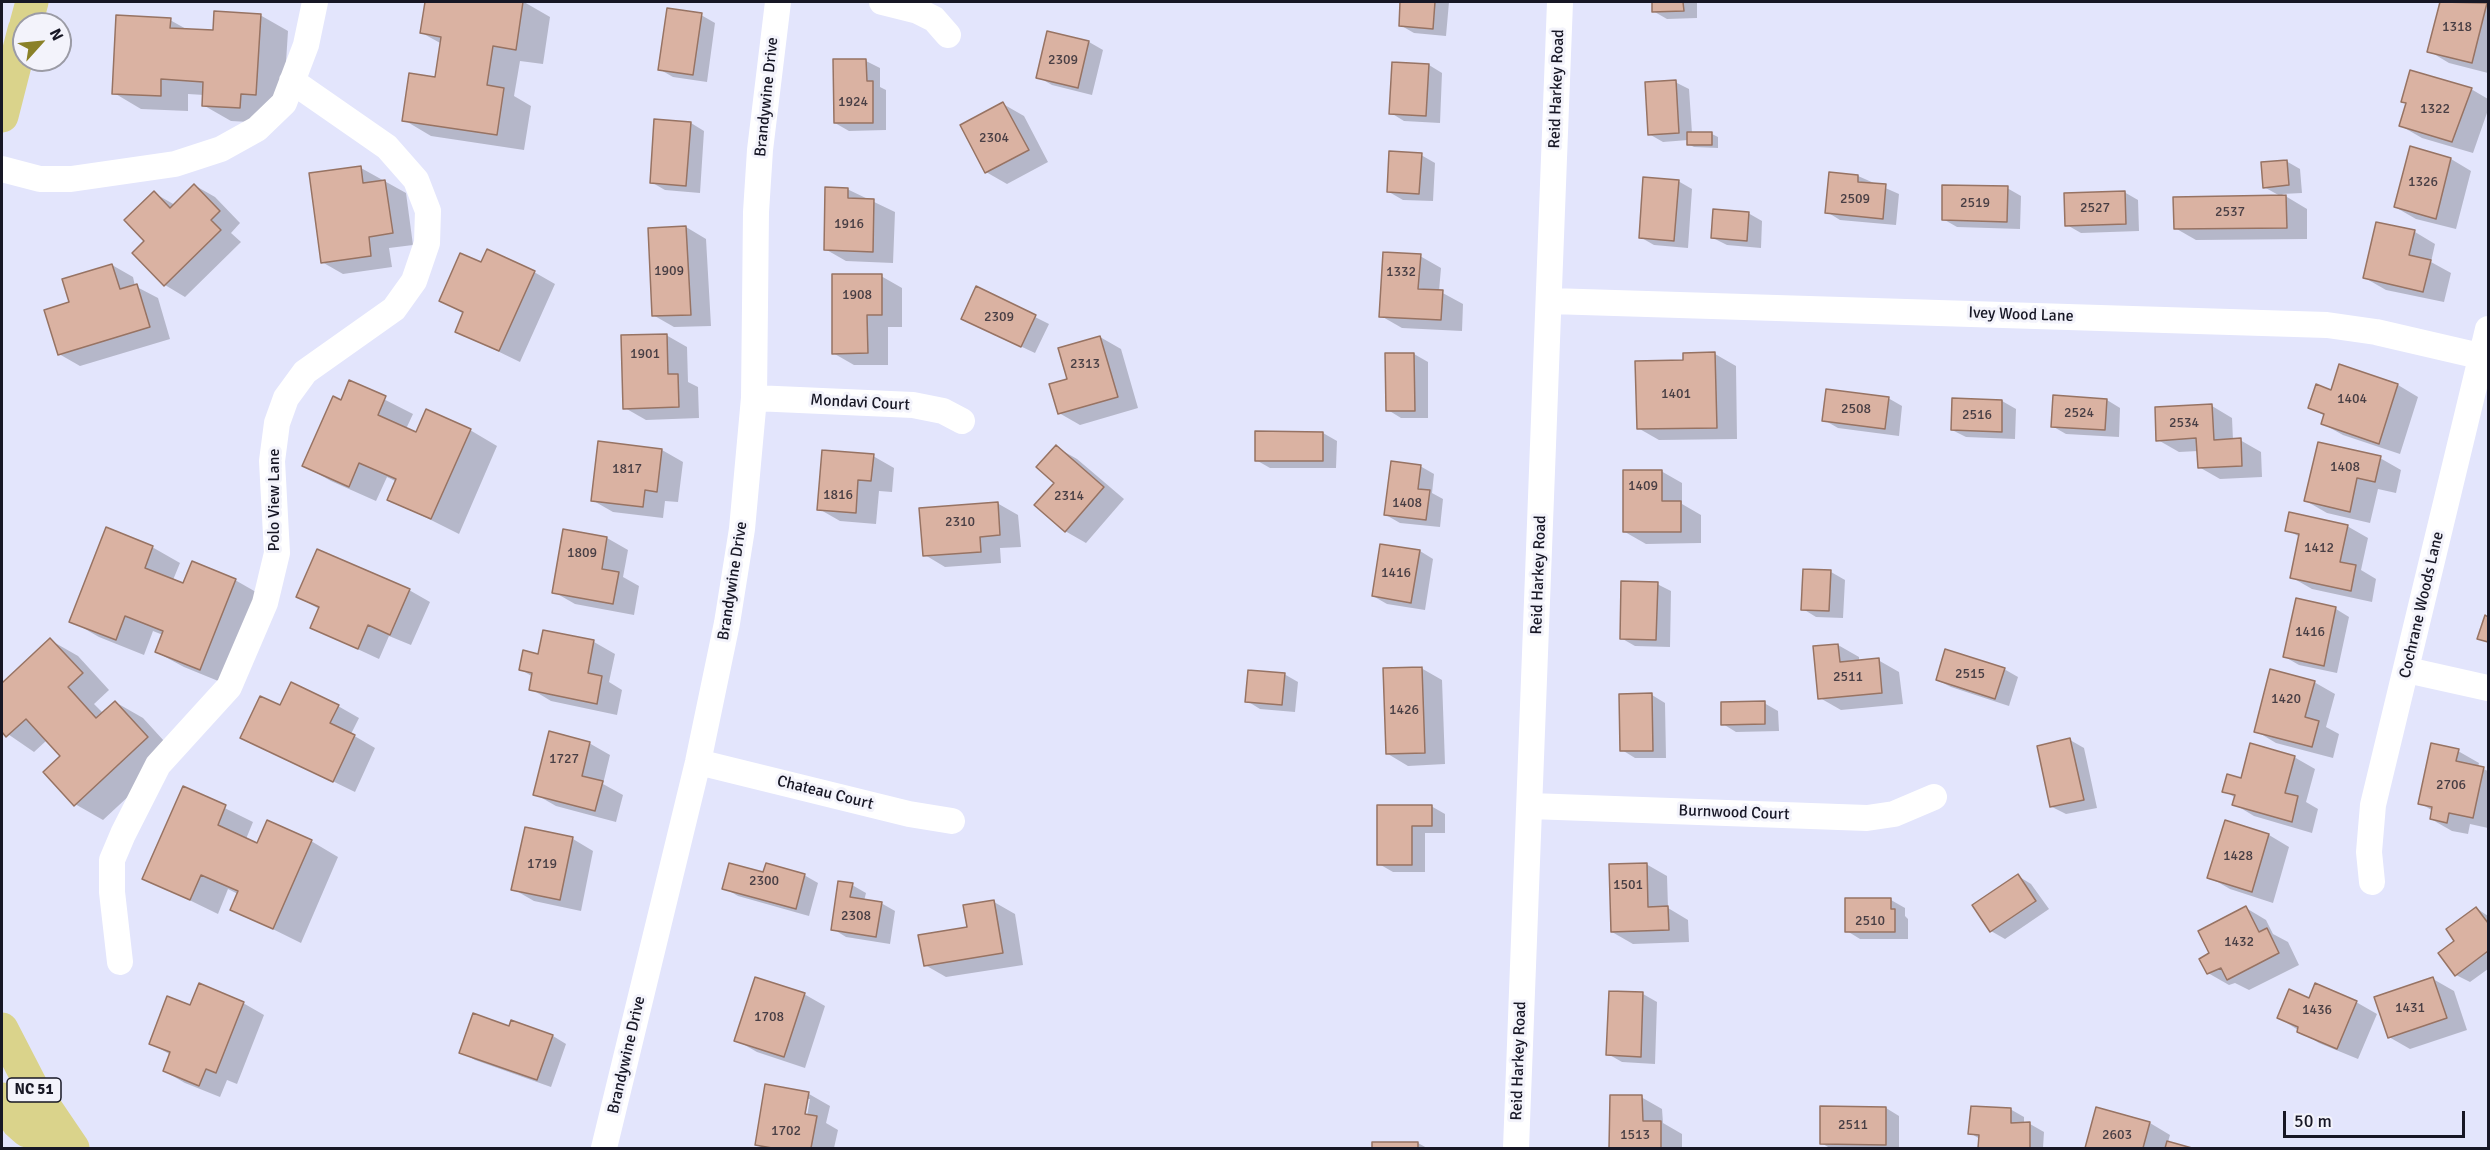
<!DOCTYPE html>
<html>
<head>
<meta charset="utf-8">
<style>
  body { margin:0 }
  #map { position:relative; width:2490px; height:1150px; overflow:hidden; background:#e3e5fc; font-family:Signika,sans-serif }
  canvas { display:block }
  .frame { position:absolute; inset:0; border:3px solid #171725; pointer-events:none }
  .north { position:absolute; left:12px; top:12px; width:60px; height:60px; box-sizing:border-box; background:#f3f3fb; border:2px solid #9b9ba5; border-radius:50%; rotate:63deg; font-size:16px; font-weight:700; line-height:24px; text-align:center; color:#171725 }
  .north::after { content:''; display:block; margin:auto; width:21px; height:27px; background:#8a8128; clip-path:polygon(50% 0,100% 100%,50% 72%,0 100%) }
  .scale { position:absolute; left:2283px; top:1111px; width:182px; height:27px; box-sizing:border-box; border:3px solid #171725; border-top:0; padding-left:8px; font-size:18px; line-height:21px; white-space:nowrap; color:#171725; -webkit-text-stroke:4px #f3f3fb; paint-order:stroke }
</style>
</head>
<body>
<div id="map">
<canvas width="2490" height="1150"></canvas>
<div class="frame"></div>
<div class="north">N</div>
<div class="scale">50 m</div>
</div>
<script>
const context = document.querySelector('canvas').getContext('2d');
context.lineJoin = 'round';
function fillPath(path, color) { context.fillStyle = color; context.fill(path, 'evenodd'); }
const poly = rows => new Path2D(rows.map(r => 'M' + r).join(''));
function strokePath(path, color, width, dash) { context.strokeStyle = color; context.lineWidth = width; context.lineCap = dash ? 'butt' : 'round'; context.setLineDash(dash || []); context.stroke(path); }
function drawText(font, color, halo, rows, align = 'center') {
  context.font = font + ' Signika,sans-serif'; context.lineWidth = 6; context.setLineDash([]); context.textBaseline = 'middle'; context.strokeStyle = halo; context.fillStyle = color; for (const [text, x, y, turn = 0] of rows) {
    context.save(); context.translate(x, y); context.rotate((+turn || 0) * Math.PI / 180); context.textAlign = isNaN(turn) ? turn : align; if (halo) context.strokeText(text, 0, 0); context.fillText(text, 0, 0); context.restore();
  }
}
fillPath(poly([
  [427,2,524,2,550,17,543,64,520,61,514,96,531,106,524,150,431,136,404,120,436,79,442,44,422,33],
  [1402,2,1449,2,1446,36,1414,33,1400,25],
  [1653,2,1697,2,1697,18,1667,19,1653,11],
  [2441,2,2476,2,2488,6,2488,73,2449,63,2429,51],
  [260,15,288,31,283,110,267,123,231,121,203,105,204,95,188,94,188,111,141,109,114,93,170,20,188,30,214,32],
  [701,15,715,23,707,82,673,77,659,69],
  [1048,32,1089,42,1103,50,1092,95,1052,85,1038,77],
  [866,61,880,68,880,87,886,90,886,130,849,131,835,123],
  [1429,65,1442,73,1440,123,1404,121,1391,113],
  [1675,82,1689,89,1692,133,1712,134,1718,137,1718,148,1694,147,1688,144,1688,140,1663,142,1649,134],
  [2471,89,2488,99,2488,110,2473,153,2422,138,2401,126,2407,104,2403,101],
  [1003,104,1024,116,1048,162,1007,184,986,172],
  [691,123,704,131,700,193,665,190,651,182],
  [1421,155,1435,163,1433,201,1403,200,1389,192],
  [2451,159,2471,171,2456,229,2416,219,2395,207],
  [2286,161,2300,169,2302,193,2282,194,2307,209,2307,239,2196,240,2175,228,2282,197,2264,187],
  [361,168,406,193,413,245,389,248,392,267,343,274,322,262],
  [1858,176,1899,194,1896,225,1840,220,1827,212],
  [1678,181,1692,189,1688,248,1654,245,1640,237],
  [194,185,215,197,240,223,231,233,241,242,185,297,165,285,146,241,154,193,175,205],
  [2007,188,2021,196,2020,229,1957,227,1943,219],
  [847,189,895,212,893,263,846,261,825,249],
  [2124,192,2138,200,2139,231,2081,233,2067,225],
  [1748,213,1762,221,1761,248,1727,245,1713,238],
  [686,227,706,239,711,326,674,327,653,315],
  [2415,232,2435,244,2431,262,2451,273,2444,302,2386,290,2365,278],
  [1420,256,1441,268,1439,291,1463,304,1462,331,1402,328,1381,316],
  [482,264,534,272,555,284,520,362,456,331,464,314,441,301],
  [112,265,133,277,135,286,158,298,170,339,80,366,59,354,71,303],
  [881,276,902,288,902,327,888,327,888,365,854,365,833,353],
  [977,288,1049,324,1035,353,977,326],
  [666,335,687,347,688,382,698,387,699,418,646,420,625,408],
  [1100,337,1121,349,1138,408,1080,425,1059,413,1069,380],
  [1414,354,1428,362,1428,418,1401,418,1388,410],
  [1715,354,1736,366,1737,439,1659,440,1638,428,1685,361],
  [350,382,413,414,406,429,417,434,470,430,497,446,459,534,389,499,397,482,387,477,376,501,331,481,304,466],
  [2398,385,2418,397,2400,454,2343,435,2323,424,2325,416,2309,407],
  [1888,398,1902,406,1899,436,1838,428,1824,420],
  [1953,400,2002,401,2016,409,2015,439,1966,437,1952,430],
  [2107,400,2120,408,2119,437,2066,434,2052,426],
  [2212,406,2232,418,2233,440,2240,440,2261,452,2262,477,2220,479,2199,467,2198,451,2179,452,2158,440],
  [1323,433,1337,441,1336,468,1270,468,1256,460],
  [1056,447,1077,459,1124,499,1086,543,1065,531,1056,482],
  [662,450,683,462,678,502,665,501,663,518,613,512,592,500],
  [873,456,894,468,892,492,879,491,876,524,840,521,819,509],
  [2380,458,2401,470,2396,493,2378,489,2370,523,2327,513,2306,501],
  [1420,466,1434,474,1432,493,1443,499,1440,527,1400,523,1386,515],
  [1661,471,1682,483,1682,504,1701,515,1701,543,1646,544,1625,532],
  [997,503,1018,515,1021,547,1000,548,1001,563,945,567,925,555],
  [2347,526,2368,538,2361,570,2376,579,2372,602,2312,589,2291,577,2300,537,2287,530],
  [564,531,607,538,628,550,623,577,639,586,634,615,575,604,554,592],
  [152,547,180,563,173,580,184,585,235,580,263,596,228,685,184,667,156,652,163,635,153,631,144,655,99,637,71,621],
  [1420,551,1433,559,1425,610,1387,604,1373,596],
  [1831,572,1845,580,1843,618,1816,617,1803,609],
  [1657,584,1671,591,1670,647,1635,646,1621,638],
  [409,590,430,602,411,645,389,636,379,659,312,628,319,609,298,597],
  [2336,609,2349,617,2337,673,2299,665,2285,657],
  [544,631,594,642,615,654,609,682,622,690,617,715,551,701,531,689,533,677,520,669,539,655],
  [50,640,78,656,109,690,94,704,103,713,115,702,143,718,175,753,103,820,75,804,62,756,47,740,34,752,2,730,4,700,2,685],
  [1838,645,1859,657,1859,662,1878,660,1899,672,1903,704,1841,710,1820,698],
  [1421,668,1442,680,1445,764,1408,766,1388,754],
  [2004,669,2018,677,2009,706,1951,687,1937,680],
  [1284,674,1298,682,1295,712,1260,709,1247,701],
  [2314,682,2335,694,2326,727,2339,734,2333,758,2276,743,2256,731],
  [1652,695,1665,703,1666,758,1635,758,1622,750],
  [1764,703,1778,711,1779,731,1736,732,1723,724],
  [338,706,359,718,351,734,375,748,355,792,242,737,281,707],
  [2070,740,2084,748,2097,808,2066,814,2052,807],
  [589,743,610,755,603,784,623,795,616,822,556,806,535,794],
  [2458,751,2479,763,2478,767,2488,771,2488,828,2470,824,2468,834,2452,831,2431,819,2433,811,2420,803],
  [2294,757,2315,769,2306,802,2318,809,2312,833,2254,816,2234,804,2236,798,2224,791],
  [184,788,253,822,246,839,258,845,311,841,338,857,301,943,232,909,238,894,228,889,218,914,144,878],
  [1379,806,1431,806,1445,814,1445,833,1425,833,1425,872,1393,872,1379,864],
  [2226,822,2269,835,2289,847,2273,903,2230,889,2209,877],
  [573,839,593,851,581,911,534,901,513,889],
  [1646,864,1667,876,1668,908,1688,920,1689,942,1633,944,1612,932],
  [764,874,804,875,818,883,809,916,738,896,724,888],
  [2018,876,2031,884,2049,909,2005,939,1991,931],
  [852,885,866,893,864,901,881,903,895,911,890,944,846,937,833,929],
  [1891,900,1905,908,1905,916,1908,919,1908,939,1860,939,1847,931],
  [994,902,1015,914,1023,965,946,977,925,965,968,929],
  [2246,908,2266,920,2273,934,2288,942,2299,965,2249,990,2235,983,2229,985,2208,973,2201,959,2211,954],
  [2476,908,2488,916,2488,969,2470,982,2456,975,2456,941],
  [2433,979,2454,991,2467,1030,2410,1049,2389,1037],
  [804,994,825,1006,805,1068,757,1052,736,1040],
  [1643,994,1657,1002,1655,1064,1622,1062,1608,1054],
  [2310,1000,2356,1002,2377,1014,2358,1059,2319,1043,2279,1018],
  [243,1003,264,1015,237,1084,227,1080,220,1097,185,1083,164,1071,171,1055,150,1043,191,1007],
  [510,1028,553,1036,566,1044,551,1087,475,1060,461,1052],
  [767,1086,809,1094,830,1106,826,1123,838,1130,834,1148,763,1148,757,1145],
  [807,1099,810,1099,806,1122,803,1121],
  [1611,1097,1641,1097,1662,1109,1663,1123,1682,1134,1682,1148,1611,1148],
  [1886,1108,1899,1116,1899,1148,1830,1148,1821,1143],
  [2097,1108,2150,1123,2170,1135,2168,1142,2187,1148,2086,1148],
  [2010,1109,2024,1117,2024,1124,2030,1124,2044,1132,2043,1148,1979,1148,1980,1139,1970,1133],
  [1418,1143,1427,1148,1374,1148,1374,1144]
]), '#0003');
const building = poly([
  [425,2,523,2,516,50,493,46,487,85,504,88,497,135,402,121,409,73,435,77,441,37,420,33,425,2],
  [1400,2,1435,2,1433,29,1399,26,1400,2],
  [1652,2,1683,2,1684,11,1652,12,1652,2],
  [2440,2,2487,3,2472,63,2427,52,2440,2],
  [667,8,702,13,693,75,658,70,667,8],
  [214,11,261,14,256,95,241,94,240,108,202,106,203,82,161,79,161,96,112,94,116,15,171,18,170,28,213,30,214,11],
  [1047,31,1089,41,1078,88,1036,78,1047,31],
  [833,59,866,59,867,81,873,81,873,123,834,123,833,59],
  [1392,62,1429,64,1426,116,1389,114,1392,62],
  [2410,70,2472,88,2452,142,2399,126,2406,103,2401,102,2410,70],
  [1676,80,1679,133,1648,135,1645,82,1676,80],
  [1003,102,1029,150,985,173,960,125,1003,102],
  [654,119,691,122,686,186,650,183,654,119],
  [1687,132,1712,132,1712,145,1687,145,1687,132],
  [2410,146,2451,158,2436,219,2394,207,2410,146],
  [1389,151,1422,153,1419,194,1387,192,1389,151],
  [2287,160,2289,185,2263,188,2261,162,2287,160],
  [361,166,363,183,385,180,393,233,369,237,371,256,321,263,309,173,361,166],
  [1829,172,1858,175,1858,182,1886,184,1883,219,1825,213,1829,172],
  [1643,177,1679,180,1674,241,1639,238,1643,177],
  [194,184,220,211,211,220,221,230,164,286,132,253,144,241,124,220,154,191,170,208,194,184],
  [1942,185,2008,186,2007,222,1942,220,1942,185],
  [825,187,848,188,848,198,874,199,873,252,824,250,825,187],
  [2125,191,2126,224,2065,226,2064,193,2125,191],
  [2286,195,2287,228,2174,229,2173,197,2286,195],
  [1713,209,1749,212,1747,241,1711,238,1713,209],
  [2376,222,2415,230,2409,255,2431,260,2423,292,2363,278,2376,222],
  [686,226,691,315,652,316,648,228,686,226],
  [487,249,535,271,499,351,455,332,463,312,439,301,460,253,481,262,487,249],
  [1383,252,1421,254,1418,289,1443,290,1441,320,1379,317,1383,252],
  [112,264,120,289,137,284,150,327,58,355,44,310,69,302,62,279,112,264],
  [832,274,882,274,882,315,867,315,868,353,832,354,832,274],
  [976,286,1036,315,1021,347,961,319,976,286],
  [667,334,668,374,678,374,679,407,623,409,621,335,667,334],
  [1100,336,1118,397,1058,414,1049,384,1067,379,1058,348,1100,336],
  [1715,352,1717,428,1637,429,1635,361,1683,360,1683,353,1715,352],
  [1385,353,1414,353,1415,411,1386,411,1385,353],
  [2339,364,2398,384,2379,444,2321,424,2324,414,2308,408,2316,384,2331,390,2339,364],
  [349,380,386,396,378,415,416,432,426,409,471,429,431,519,387,500,396,479,359,463,349,487,302,466,333,396,341,400,349,380],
  [1826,389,1889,397,1885,429,1822,421,1826,389],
  [2053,395,2107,399,2105,430,2051,427,2053,395],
  [1952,398,2002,400,2002,432,1951,430,1952,398],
  [2212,404,2214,440,2241,438,2242,466,2198,468,2196,438,2156,441,2155,407,2212,404],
  [1255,431,1323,432,1323,461,1255,461,1255,431],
  [598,441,662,449,657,492,645,490,643,507,591,501,598,441],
  [2318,442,2381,456,2375,482,2357,478,2350,512,2304,501,2318,442],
  [1056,445,1104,487,1065,532,1034,505,1054,483,1036,467,1056,445],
  [822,450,874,454,871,481,858,480,856,513,817,510,822,450],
  [1391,461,1421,465,1418,489,1430,490,1426,520,1384,515,1391,461],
  [1623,470,1662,470,1662,501,1681,501,1681,532,1623,532,1623,470],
  [998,502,1000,535,980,537,981,552,923,556,919,508,998,502],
  [2289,512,2348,525,2340,562,2356,565,2351,591,2290,578,2299,534,2285,531,2289,512],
  [106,527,153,546,145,568,183,583,192,561,236,579,200,670,155,652,163,631,125,616,116,640,69,622,106,527],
  [563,529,607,537,602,569,619,572,613,604,552,593,563,529],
  [1380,544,1420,550,1411,603,1372,596,1380,544],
  [317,549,410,589,390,635,368,625,358,649,310,628,319,607,296,597,317,549],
  [1803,569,1831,570,1829,611,1801,610,1803,569],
  [1621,581,1658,582,1656,640,1620,639,1621,581],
  [2296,598,2336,607,2324,666,2283,657,2296,598],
  [2485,615,2488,617,2488,642,2477,639,2485,615],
  [543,630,594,640,588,673,602,676,597,704,529,690,532,673,519,670,523,650,538,654,543,630],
  [50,638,83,673,68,687,96,718,115,701,148,737,74,806,43,772,60,756,26,719,6,737,2,732,2,683,50,638],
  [1838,644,1840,662,1879,658,1882,693,1818,699,1813,646,1838,644],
  [1945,649,2005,668,1995,699,1936,680,1945,649],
  [1422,667,1425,753,1386,754,1383,668,1422,667],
  [2270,669,2315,681,2305,717,2319,721,2312,747,2254,732,2270,669],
  [1248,670,1285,673,1282,705,1245,702,1248,670],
  [291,682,339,705,330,723,355,735,333,782,240,738,260,696,280,705,291,682],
  [1652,693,1653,751,1620,751,1619,694,1652,693],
  [1765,701,1765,724,1721,725,1721,702,1765,701],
  [549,731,590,742,582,776,603,781,595,811,533,795,549,731],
  [2070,738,2084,800,2050,807,2037,746,2070,738],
  [2250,743,2295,756,2285,793,2298,796,2292,822,2232,805,2235,795,2222,792,2227,774,2241,778,2250,743],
  [2431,743,2459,749,2456,761,2484,767,2473,818,2449,813,2447,823,2430,819,2432,807,2418,804,2431,743],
  [183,786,226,805,218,825,257,843,267,820,312,840,273,929,230,910,238,891,201,875,190,900,142,879,183,786],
  [1377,805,1432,805,1432,826,1412,826,1412,865,1377,865,1377,805],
  [2225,820,2269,834,2252,892,2207,878,2225,820],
  [525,827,573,837,560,900,511,890,525,827],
  [729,863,763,872,766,863,805,874,796,909,722,889,729,863],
  [1647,863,1648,907,1668,906,1669,930,1611,932,1609,864,1647,863],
  [2018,874,2036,901,1990,932,1972,905,2018,874],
  [838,881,853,883,850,897,882,902,876,937,831,930,838,881],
  [1845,898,1891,898,1891,909,1895,909,1895,932,1845,932,1845,898],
  [994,900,1003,953,924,966,918,935,967,927,963,905,994,900],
  [2246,906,2259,932,2267,928,2279,953,2227,980,2221,968,2207,974,2199,959,2209,953,2198,931,2246,906],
  [2476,907,2488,923,2488,951,2455,976,2438,953,2454,941,2446,929,2476,907],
  [755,977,805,993,784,1057,734,1041,755,977],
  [2433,977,2447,1018,2388,1038,2374,997,2433,977],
  [199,983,244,1002,216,1073,206,1069,199,1086,163,1071,170,1052,149,1044,167,996,190,1005,199,983],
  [2315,983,2357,1001,2337,1049,2297,1032,2298,1027,2277,1018,2289,989,2309,998,2315,983],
  [1609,991,1643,992,1641,1057,1606,1055,1609,991],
  [473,1013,509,1026,511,1020,553,1035,537,1080,459,1053,473,1013],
  [765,1084,809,1092,805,1114,817,1116,811,1148,772,1148,755,1145,765,1084],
  [1610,1095,1642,1095,1643,1121,1661,1121,1661,1148,1609,1148,1610,1095],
  [1820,1106,1886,1107,1886,1145,1820,1144,1820,1106],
  [1971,1106,2011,1108,2011,1123,2030,1122,2030,1148,1978,1148,1979,1135,1968,1134,1971,1106],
  [2096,1107,2150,1122,2143,1148,2085,1148,2096,1107],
  [2167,1141,2192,1148,2165,1148,2167,1141],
  [1372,1142,1418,1142,1418,1148,1372,1148,1372,1142]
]);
fillPath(building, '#dab2a2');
strokePath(building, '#977363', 1.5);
strokePath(poly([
  [882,2,918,11,934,19,948,35],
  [2,169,40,179,71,179,175,164,221,149,257,129,284,103,306,45,315,2],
  [1550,301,2327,325,2376,332,2488,358],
  [754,398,913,405,943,411,962,421],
  [2407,670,2488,688],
  [698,762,909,814,952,821],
  [1530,806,1867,818,1894,814,1934,797],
  [2372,882,2369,852,2373,805,2488,329],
  [120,962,112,892,112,860,123,834,158,765,229,687,265,603,277,553,272,461,277,423,286,398,305,372,394,309,414,281,427,243,428,211,416,180,387,147,292,81],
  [604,1148,698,762,727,623,742,529,754,398,756,212,760,150,778,2],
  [1516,1148,1560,2]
]), '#fff', 26);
strokePath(poly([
  [26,24,32,2],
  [2,116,24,30],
  [2,1029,33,1089,73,1148],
  [2,1099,18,1123,27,1131,45,1133,56,1126]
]), '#dad38b', 33);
drawText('14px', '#483e44', null, [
  ["1318",2457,27],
  ["2309",1063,60],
  ["1924",853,102],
  ["1322",2435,109],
  ["2304",994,138],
  ["1326",2423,182],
  ["2509",1855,199],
  ["2519",1975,203],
  ["2527",2095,208],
  ["2537",2230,212],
  ["1916",849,224],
  ["1909",669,271],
  ["1332",1401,272],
  ["1908",857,295],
  ["2309",999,317],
  ["1901",645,354],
  ["2313",1085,364],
  ["1401",1676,394],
  ["1404",2352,399],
  ["2508",1856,409],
  ["2524",2079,413],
  ["2516",1977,415],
  ["2534",2184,423],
  ["1408",2345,467],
  ["1817",627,469],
  ["1409",1643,486],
  ["1816",838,495],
  ["2314",1069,496],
  ["1408",1407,503],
  ["2310",960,522],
  ["1412",2319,548],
  ["1809",582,553],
  ["1416",1396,573],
  ["1416",2310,632],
  ["2515",1970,674],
  ["2511",1848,677],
  ["1420",2286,699],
  ["1426",1404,710],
  ["1727",564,759],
  ["2706",2451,785],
  ["1428",2238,856],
  ["1719",542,864],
  ["2300",764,881],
  ["1501",1628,885],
  ["2308",856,916],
  ["2510",1870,921],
  ["1432",2239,942],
  ["1431",2410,1008],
  ["1436",2317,1010],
  ["1708",769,1017],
  ["2511",1853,1125],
  ["1702",786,1131],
  ["1513",1635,1135],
  ["2603",2117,1135]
]);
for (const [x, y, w] of [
  [34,1090,54]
]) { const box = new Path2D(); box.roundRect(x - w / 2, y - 12, w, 24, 4.5); context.fillStyle = '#f3f3fb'; context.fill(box); strokePath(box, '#171725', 1.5); }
drawText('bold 15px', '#171725', null, [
  ["NC 51",34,1090]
]);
drawText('16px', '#171725', '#f3f3fb', [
  ["Reid Harkey Road",1557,89,-88],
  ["Brandywine Drive",767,97,-84],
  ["Ivey Wood Lane",2021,315,2],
  ["Mondavi Court",860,403,3],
  ["Polo View Lane",275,500,-90],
  ["Reid Harkey Road",1539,575,-88],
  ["Brandywine Drive",733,581,-81],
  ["Cochrane Woods Lane",2422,605,-77],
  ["Chateau Court",825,793,14],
  ["Burnwood Court",1734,813,2],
  ["Brandywine Drive",627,1055,-77],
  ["Reid Harkey Road",1519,1061,-88]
]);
</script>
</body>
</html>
